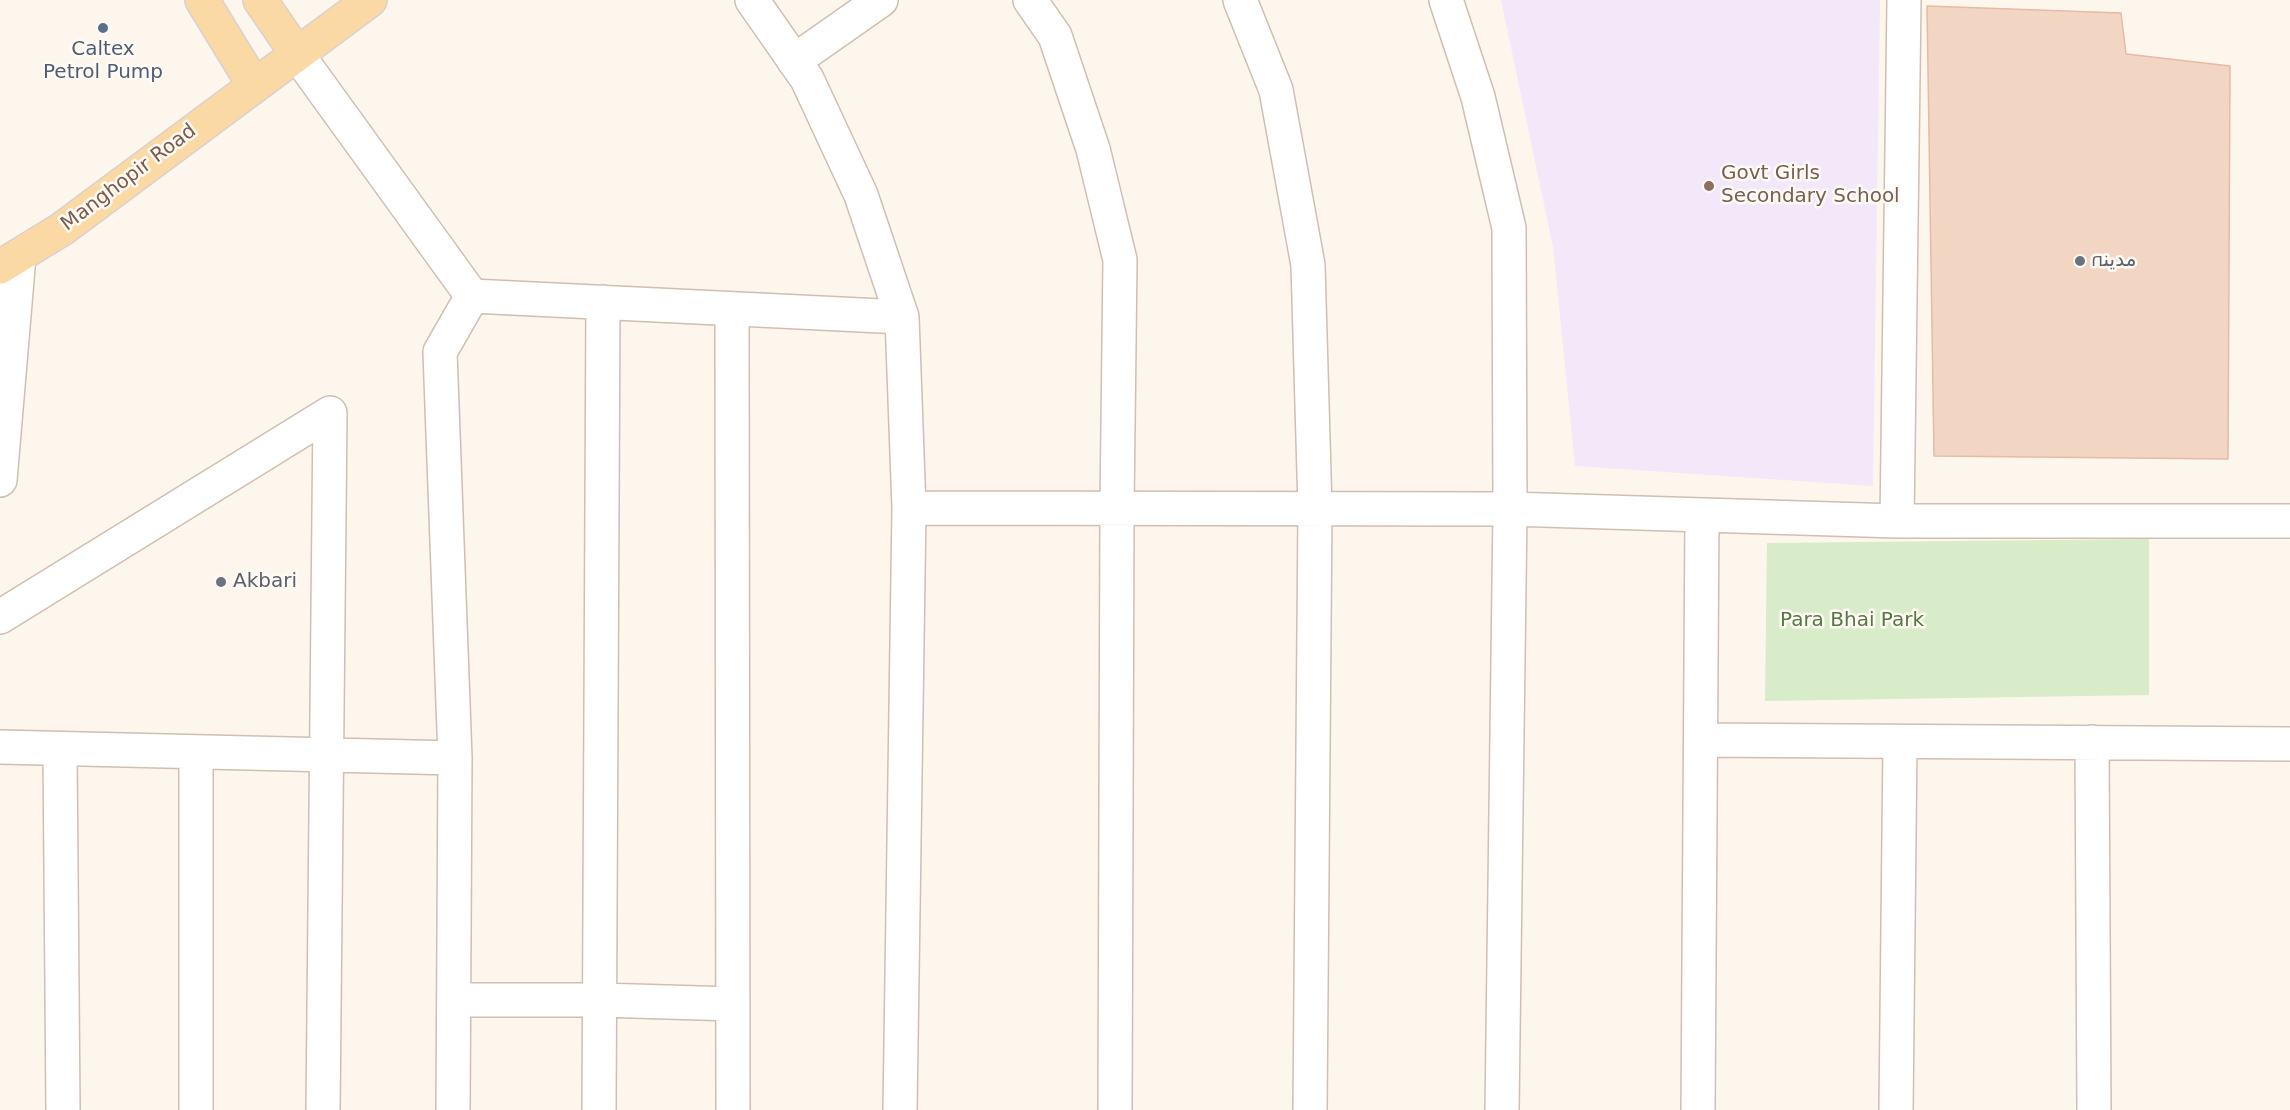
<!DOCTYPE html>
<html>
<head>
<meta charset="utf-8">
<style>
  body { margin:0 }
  canvas { display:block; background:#fdf6ec }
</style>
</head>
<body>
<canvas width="2290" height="1110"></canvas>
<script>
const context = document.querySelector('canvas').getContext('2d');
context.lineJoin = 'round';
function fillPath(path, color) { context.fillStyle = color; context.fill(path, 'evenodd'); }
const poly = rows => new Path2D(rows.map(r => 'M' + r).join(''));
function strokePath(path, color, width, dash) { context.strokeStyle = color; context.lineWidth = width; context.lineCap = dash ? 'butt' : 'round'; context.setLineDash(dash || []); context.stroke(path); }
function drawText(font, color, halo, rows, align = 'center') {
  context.font = font + ' "DejaVu Sans",Cairo,sans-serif'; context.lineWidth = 5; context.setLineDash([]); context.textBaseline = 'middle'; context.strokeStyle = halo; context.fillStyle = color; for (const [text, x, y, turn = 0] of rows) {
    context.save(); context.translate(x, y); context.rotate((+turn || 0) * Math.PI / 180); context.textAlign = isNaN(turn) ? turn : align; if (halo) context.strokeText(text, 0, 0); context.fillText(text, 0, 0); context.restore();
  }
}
fillPath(poly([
  [1501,0,1880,0,1873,486,1575,466,1553,247]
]), '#f3e8fa');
fillPath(poly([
  [2149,539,2149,695,1765,701,1767,543]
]), '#d8ecc9');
const building = poly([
  [1927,6,2121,13,2126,54,2230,66,2228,459,1934,456,1927,6]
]);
fillPath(building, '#f3d5c3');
strokePath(building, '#e6bba3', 1.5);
const minor = poly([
  [752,0,807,79,861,195,902,317,909,508,900,1110],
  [1030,0,1055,36,1093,149,1120,260,1117,508,1115,1110],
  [1240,0,1276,90,1308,265,1315,509,1310,1110],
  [1446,0,1478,97,1509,228,1510,509,1502,1110],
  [794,61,881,0],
  [472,296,902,317],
  [732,309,733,1110],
  [0,480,19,256],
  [909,508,1510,509,1897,521,2290,521],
  [1897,521,1904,0],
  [0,617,330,413,323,1110],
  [1701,740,2290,744],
  [2092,742,2094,1110],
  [0,747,455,758,440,352,472,296,297,54],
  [60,749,63,1110],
  [454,1000,600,1000,733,1004],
  [196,1110,196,752],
  [453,1110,455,758],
  [599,1110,603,302],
  [1698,1110,1702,515],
  [1896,1110,1900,742]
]);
const major = poly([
  [202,0,254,85],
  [260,0,297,54],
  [0,267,62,229,370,0]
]);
strokePath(minor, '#d1beb0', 36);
strokePath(major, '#dad1cd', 36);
strokePath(minor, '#fff', 33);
strokePath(major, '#fbd9a5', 33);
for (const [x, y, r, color] of [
  [103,28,6,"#5c6f8a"],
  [1709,186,6,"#8d6e63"],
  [2080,261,6,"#6b7280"],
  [221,582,6,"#6b7280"]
]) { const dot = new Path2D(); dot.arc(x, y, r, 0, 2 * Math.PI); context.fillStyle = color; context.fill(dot); strokePath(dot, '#fffaf3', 2); }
drawText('20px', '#4e5e75', '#fffaf3', [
  ["Caltex",103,50],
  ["Petrol Pump",103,73]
]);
drawText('20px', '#785e54', '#fffaf3', [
  ["Govt Girls",1721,174],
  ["Secondary School",1721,197]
], 'left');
drawText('20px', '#7a5c4d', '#fffaf3', [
  ["Manghopir Road",129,178,-37]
]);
drawText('20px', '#5b616d', '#fffaf3', [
  ["مدینہ",2092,261],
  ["Akbari",233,582]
], 'left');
drawText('20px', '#537a41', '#fffaf3', [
  ["Para Bhai Park",1852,621]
]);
</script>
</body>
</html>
